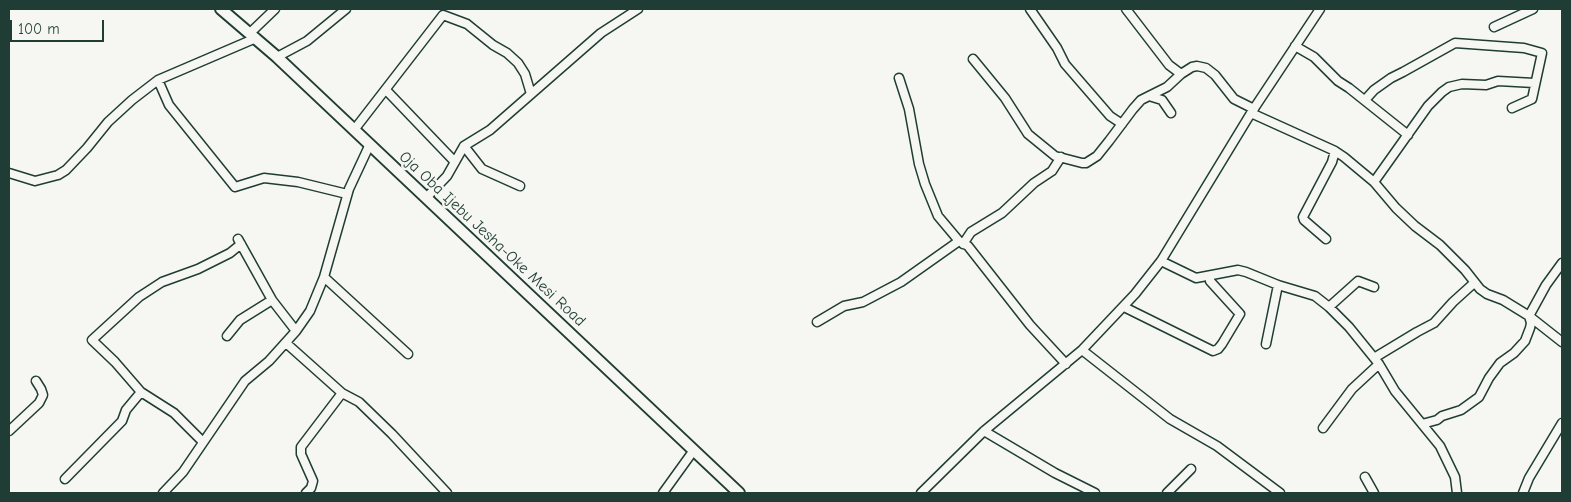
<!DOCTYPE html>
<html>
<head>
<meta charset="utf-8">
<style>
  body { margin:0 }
  #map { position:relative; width:1571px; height:502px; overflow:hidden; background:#f6f6f2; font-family:"Comic Neue",sans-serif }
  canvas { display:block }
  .frame { position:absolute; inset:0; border:10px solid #1f3d34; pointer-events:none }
  .scale { position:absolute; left:10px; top:20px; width:94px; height:22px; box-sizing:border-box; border:2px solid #1f3d34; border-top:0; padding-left:6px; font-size:15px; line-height:18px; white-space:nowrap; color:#1f3d34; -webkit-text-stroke:4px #f6f6f2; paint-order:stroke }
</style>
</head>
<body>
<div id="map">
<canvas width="1571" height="502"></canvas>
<div class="frame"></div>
<div class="scale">100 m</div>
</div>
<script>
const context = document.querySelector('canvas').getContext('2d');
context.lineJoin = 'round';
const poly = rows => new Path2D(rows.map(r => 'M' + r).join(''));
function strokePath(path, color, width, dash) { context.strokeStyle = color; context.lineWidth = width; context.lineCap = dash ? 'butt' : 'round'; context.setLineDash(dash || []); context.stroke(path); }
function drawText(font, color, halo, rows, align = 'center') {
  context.font = font + ' "Comic Neue",sans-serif'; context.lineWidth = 5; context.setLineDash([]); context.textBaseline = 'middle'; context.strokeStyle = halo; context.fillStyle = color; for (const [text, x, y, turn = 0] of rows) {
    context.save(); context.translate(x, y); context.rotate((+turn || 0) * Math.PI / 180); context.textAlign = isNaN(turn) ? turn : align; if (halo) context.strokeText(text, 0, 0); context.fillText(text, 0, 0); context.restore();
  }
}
const street = poly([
  [1030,9,1057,48,1065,64,1110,116,1122,124],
  [1126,9,1169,65,1181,74],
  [1494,27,1533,9],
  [250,33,275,9],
  [1295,46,1314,57,1338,81,1349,88,1408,135],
  [277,57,307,41,346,9],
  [973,59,1005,98,1028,134,1055,156,1082,163,1086,163,1097,156,1109,141,1133,109,1141,100,1167,87,1181,74,1192,67,1197,66,1206,68,1215,75,1234,99,1254,109],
  [899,78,909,109,919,164,925,184,938,216,959,241],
  [158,80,169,105,235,187,264,178,298,182,347,194],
  [386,90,455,162],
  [1149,96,1162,100,1171,113],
  [1365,100,1374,90,1391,78,1403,72,1455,43,1524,48,1542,53,1532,99,1512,108],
  [1251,113,1335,151,1344,157,1374,182,1396,208,1415,226,1440,245,1465,270,1480,289,1487,294,1503,300,1529,316,1562,342],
  [354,130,443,15,467,24,493,45,507,53,518,63,525,74,531,94],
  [370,144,349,189,324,277,408,354],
  [464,146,482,169,520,186],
  [9,173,35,181,58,175,66,170,87,148,108,122,132,100,158,80,256,38],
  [1374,182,1428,106,1442,92,1449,87,1462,84,1486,85,1498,81,1534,83],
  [426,198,447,176,464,146,490,130,601,33,638,9],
  [238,239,272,300,296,331],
  [1326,239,1304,220,1303,217,1332,162,1335,151],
  [963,244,971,232,1002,213,1034,183,1052,171,1061,157],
  [1161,261,1196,278,1238,270,1246,272,1278,285,1315,296,1329,307,1349,327,1379,364,1395,391,1440,446,1455,477,1457,493],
  [1124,307,1213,351,1218,349,1222,344,1240,314,1210,281,1210,277],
  [1329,307,1358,281,1374,287],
  [817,322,844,306,863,302,901,282,959,241,968,246,1030,325,1066,364],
  [227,336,240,320,272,300],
  [286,343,342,393,359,402,392,434,447,493],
  [1266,344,1278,285],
  [1082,350,1170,419,1217,446,1280,493],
  [1374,358,1417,332,1434,323,1453,302,1474,283],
  [1422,424,1437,420,1442,416,1461,410,1479,397,1489,378,1500,363,1514,353,1525,341,1530,328,1531,323,1529,316,1546,285,1562,263],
  [1323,428,1352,389,1379,364],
  [9,431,39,403,43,395,41,389,36,381],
  [984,431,1055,473,1095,493],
  [203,442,174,413,141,392,115,362,92,340,139,297,162,282,198,269,230,253,241,244],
  [1365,477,1374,493],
  [65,479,122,421,126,410,141,392],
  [163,493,183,472,245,381,269,361,296,331,310,311,324,277],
  [306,493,311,488,313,481,301,454,301,447,342,393],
  [663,493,694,450],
  [921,493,984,431,1082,350,1135,294,1161,261,1251,113,1320,9],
  [1167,493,1191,469],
  [1523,493,1529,478,1562,423]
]);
const secondary = poly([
  [221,9,277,57,739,493]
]);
strokePath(street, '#1f3d34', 11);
strokePath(secondary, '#1f3d34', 14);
strokePath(street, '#f6f6f2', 8);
strokePath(secondary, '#f6f6f2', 10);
drawText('16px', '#1f3d34', '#f6f6f2', [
  ["Oja Oba Ijebu Jesha-Oke Mesi Road",492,239,43]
]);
</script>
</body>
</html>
